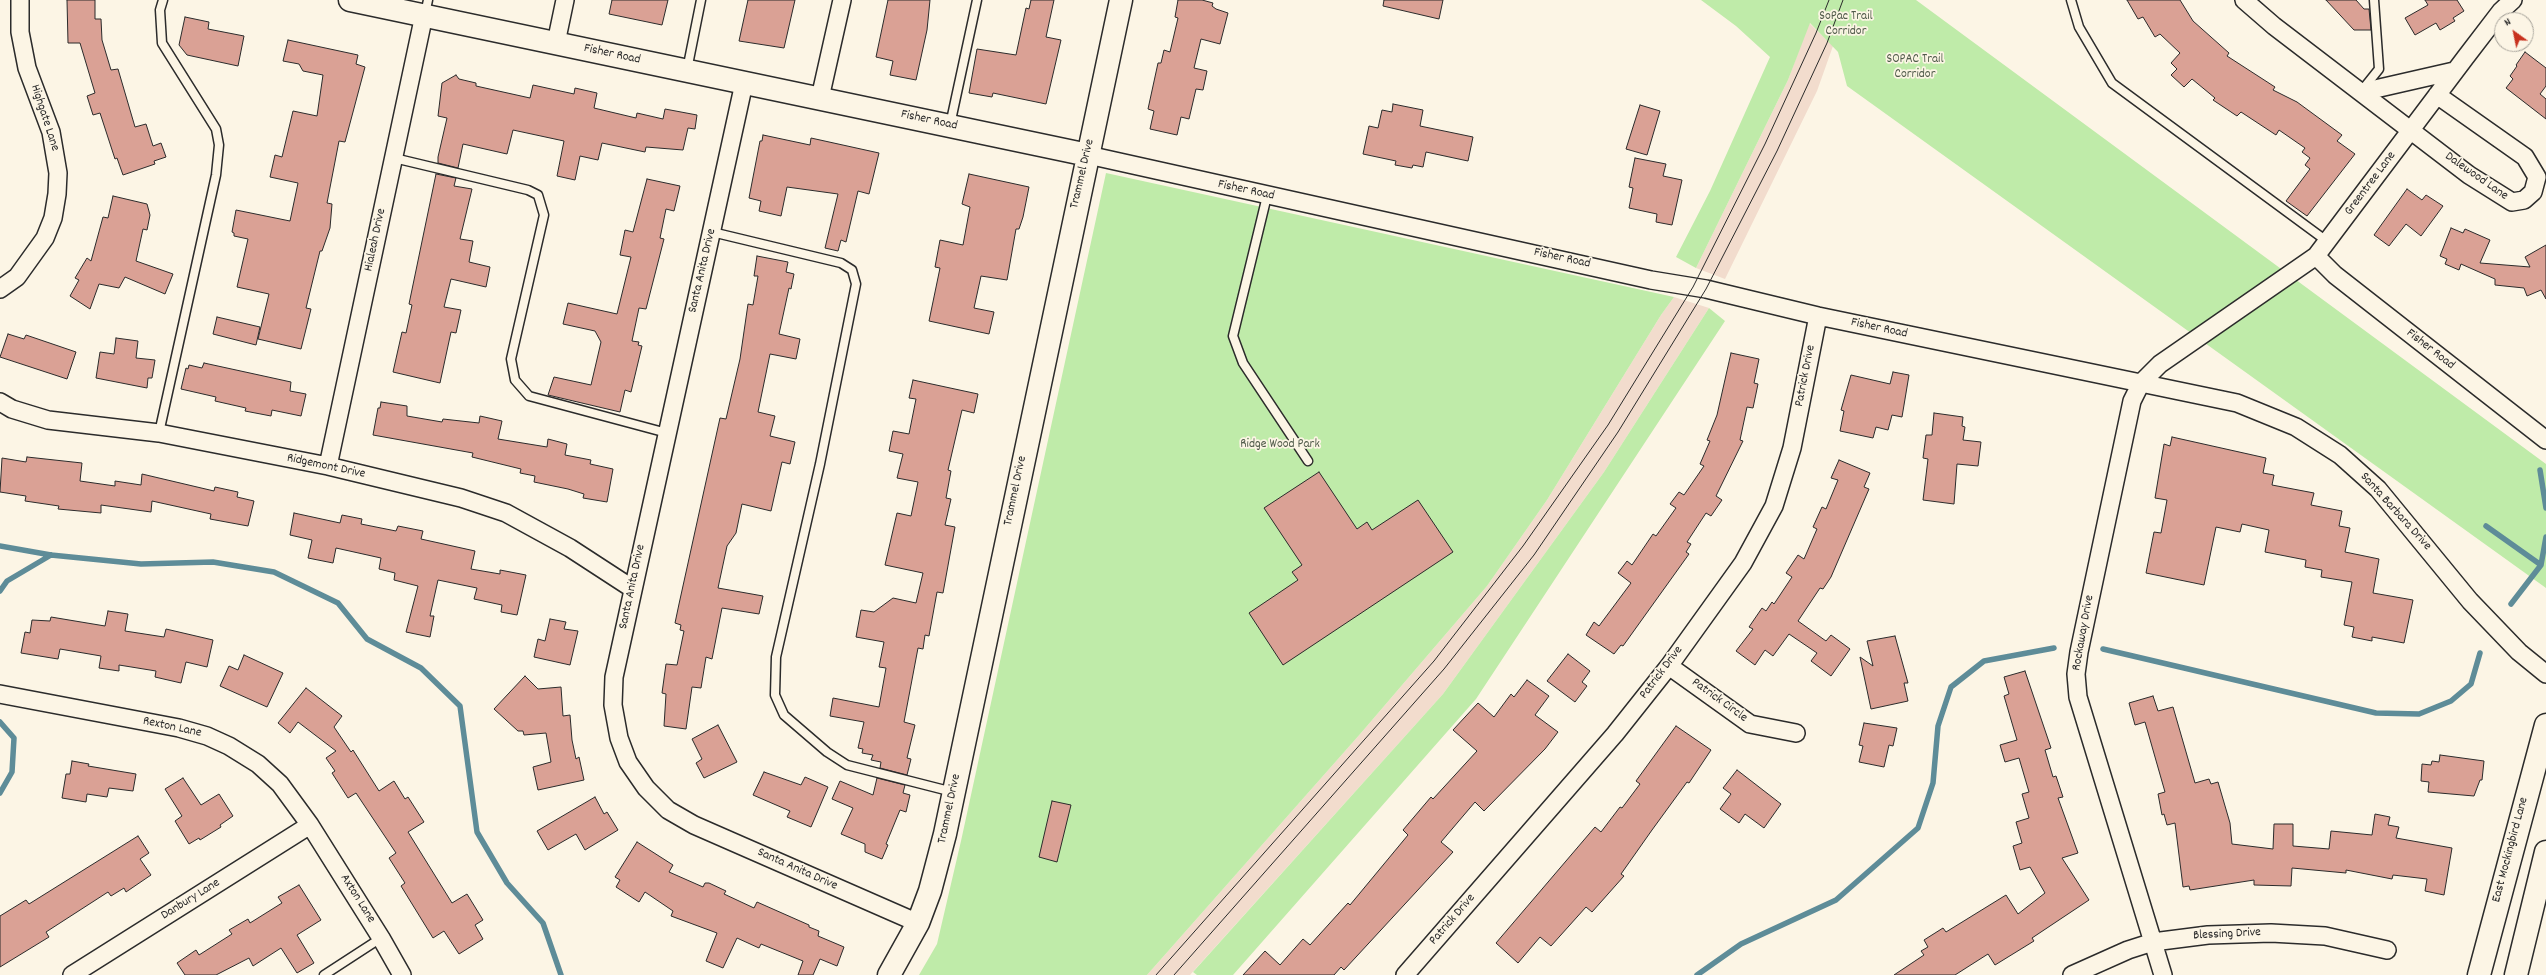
<!DOCTYPE html>
<html>
<head>
<meta charset="utf-8">
<style>
  body { margin:0 }
  #map { position:relative; width:2546px; height:975px; overflow:hidden; background:#fcf5e5; font-family:Dekko,sans-serif }
  canvas { display:block }
  .north { position:absolute; left:2494px; top:12px; width:40px; height:40px; box-sizing:border-box; background:#fcf5e5; border:1px solid #a8a49b; border-radius:50%; rotate:327deg; font-size:11px; font-weight:700; line-height:16px; text-align:center; color:#2b2b2b }
  .north::after { content:''; display:block; margin:auto; width:14px; height:18px; background:#c8321e; clip-path:polygon(50% 0,100% 100%,50% 72%,0 100%) }
</style>
</head>
<body>
<div id="map">
<canvas width="2546" height="975"></canvas>
<div class="north">N</div>
</div>
<script>
const context = document.querySelector('canvas').getContext('2d');
context.lineJoin = 'round';
function fillPath(path, color) { context.fillStyle = color; context.fill(path, 'evenodd'); }
const poly = rows => new Path2D(rows.map(r => 'M' + r).join(''));
function strokePath(path, color, width, dash) { context.strokeStyle = color; context.lineWidth = width; context.lineCap = dash ? 'butt' : 'round'; context.setLineDash(dash || []); context.stroke(path); }
function drawText(font, color, halo, rows, align = 'center') {
  context.font = font + ' Dekko,sans-serif'; context.lineWidth = 3.5; context.setLineDash([]); context.textBaseline = 'middle'; context.strokeStyle = halo; context.fillStyle = color; for (const [text, x, y, turn = 0] of rows) {
    context.save(); context.translate(x, y); context.rotate((+turn || 0) * Math.PI / 180); context.textAlign = isNaN(turn) ? turn : align; if (halo) context.strokeText(text, 0, 0); context.fillText(text, 0, 0); context.restore();
  }
}
fillPath(poly([
  [1809,23,1833,46,1817,91,1725,279,1696,268,1788,80],
  [1674,297,1709,308,1604,472,1443,694,1190,975,1147,975,1361,733,1487,586,1547,500,1661,315]
]), '#f2dccd');
fillPath(poly([
  [1701,0,1916,0,2546,464,2546,588,1847,86,1838,52,1810,23,1788,80,1696,268,1676,257,1710,191,1770,57,1736,26],
  [1106,173,1674,297,1661,315,1547,500,1487,586,1361,733,1147,975,919,975,937,944,961,841],
  [1709,308,1725,321,1476,699,1233,975,1197,975,1193,972,1443,694,1604,472]
]), '#bfeba9');
strokePath(poly([
  [2540,470,2546,508],
  [2486,526,2541,565],
  [0,546,51,555,141,564,213,562,274,572,338,603,367,639,421,668,460,706,477,832,507,883,543,923,561,975],
  [0,591,7,581,51,555],
  [2511,604,2541,565,2546,537],
  [2103,649,2376,713,2419,714,2451,701,2471,684,2480,653],
  [0,722,14,738,12,772,0,793],
  [1697,975,1741,944,1836,900,1918,828,1933,783,1938,726,1951,687,1984,661,2054,648]
]), '#5e8c98', 5.5);
const building = poly([
  [67,0,95,0,95,19,101,19,102,40,111,70,118,69,135,127,146,124,153,146,161,143,166,157,154,161,155,164,123,175,117,158,115,159,100,113,93,115,87,96,95,93,80,43,68,43,67,0],
  [612,0,668,0,662,25,609,14,612,0],
  [748,0,795,0,784,48,739,41,748,0],
  [888,0,930,0,927,30,916,80,890,75,893,61,876,57,888,0],
  [1031,0,1054,0,1046,37,1061,40,1046,104,993,93,992,97,969,93,977,49,1016,55,1026,8,1029,9,1031,0],
  [1178,0,1202,0,1213,3,1212,6,1216,9,1228,13,1220,44,1201,39,1194,68,1207,71,1203,90,1196,89,1189,119,1181,117,1177,135,1150,129,1154,111,1148,109,1158,63,1161,63,1164,50,1170,52,1178,18,1175,17,1178,0],
  [1384,0,1443,0,1439,19,1383,6,1384,0],
  [2127,0,2180,0,2193,21,2229,53,2227,56,2275,87,2273,90,2297,102,2342,135,2337,141,2355,154,2307,216,2286,201,2310,169,2305,165,2310,158,2302,152,2305,148,2279,130,2276,135,2241,112,2237,116,2213,100,2215,98,2192,79,2184,87,2171,75,2177,69,2171,63,2180,53,2160,34,2155,37,2143,17,2138,19,2127,0],
  [2326,0,2356,0,2364,9,2369,9,2371,30,2354,30,2326,0],
  [2425,0,2457,0,2464,11,2453,18,2455,21,2440,30,2436,23,2415,35,2405,18,2428,5,2425,0],
  [185,17,209,22,208,29,244,36,238,66,187,55,179,45,185,17],
  [288,40,358,55,356,64,365,67,345,142,339,141,327,203,332,204,330,228,322,251,320,251,306,308,311,309,301,349,258,339,269,294,237,287,248,239,234,236,234,233,232,232,236,210,290,221,298,183,270,177,275,155,282,157,293,111,317,116,323,75,303,71,299,64,283,61,288,40],
  [2525,52,2546,68,2546,86,2540,94,2546,99,2546,119,2506,88,2513,79,2510,76,2517,66,2516,65,2525,52],
  [456,75,459,79,476,83,476,86,530,98,533,85,574,94,575,88,597,93,594,108,636,118,637,113,663,119,665,109,697,115,695,129,688,128,683,150,646,147,645,152,602,143,598,160,580,156,575,180,557,176,564,141,513,130,507,154,463,144,458,168,438,163,438,157,447,118,438,116,442,83,456,75],
  [1393,104,1423,110,1420,126,1473,137,1468,161,1426,152,1423,167,1413,165,1412,168,1395,165,1396,161,1363,154,1369,126,1378,128,1382,110,1392,112,1393,104],
  [1640,105,1660,111,1647,155,1626,149,1640,105],
  [763,135,810,145,811,138,879,153,869,194,858,191,846,242,841,240,838,251,825,248,838,194,787,187,781,216,759,211,761,201,749,198,760,141,762,141,763,135],
  [1635,158,1666,164,1663,176,1682,180,1672,225,1656,222,1657,214,1629,208,1633,188,1629,187,1635,158],
  [436,174,456,178,454,186,472,189,460,239,473,241,469,262,490,267,486,287,451,279,444,307,461,310,456,333,451,332,440,383,393,372,402,332,406,333,412,305,409,304,436,174],
  [969,174,1029,187,1023,217,1019,229,1016,229,1007,280,981,276,974,308,994,312,989,334,929,321,940,268,935,267,940,240,963,245,970,207,962,204,969,174],
  [647,179,680,186,674,211,666,209,660,238,664,239,646,309,639,308,632,341,639,342,638,345,642,346,631,392,625,390,620,412,548,395,554,377,591,385,601,342,595,331,563,324,568,303,617,314,631,257,620,255,625,230,633,232,647,179],
  [2407,189,2422,200,2426,195,2443,206,2421,236,2406,224,2389,246,2374,235,2407,189],
  [113,196,147,204,150,215,147,230,143,229,136,261,173,274,165,294,125,277,119,288,99,284,90,309,70,296,79,280,75,278,87,258,91,261,103,217,108,218,113,196],
  [2451,228,2463,233,2465,229,2490,240,2480,263,2530,267,2525,257,2546,245,2546,299,2541,290,2527,296,2524,288,2495,285,2495,279,2461,264,2459,270,2445,264,2447,259,2440,256,2451,228],
  [757,256,788,262,786,272,794,274,791,289,789,288,779,334,800,339,796,359,770,354,758,412,775,416,770,436,795,442,790,464,782,462,771,511,742,504,736,533,727,546,718,588,763,596,759,614,722,608,712,659,706,657,701,688,692,687,686,729,664,726,666,694,662,693,666,664,677,665,684,631,680,630,681,625,675,623,679,604,720,418,726,419,740,359,748,304,753,305,758,276,754,276,757,256],
  [217,317,260,327,256,345,213,334,217,317],
  [8,334,24,339,26,335,76,352,67,379,0,357,8,334],
  [116,338,138,341,136,358,155,360,152,378,148,378,147,388,96,378,100,352,114,354,116,338],
  [1731,353,1759,359,1754,383,1758,384,1753,408,1747,407,1740,440,1743,441,1716,496,1722,500,1711,516,1706,513,1687,542,1691,544,1686,552,1689,554,1623,646,1621,645,1614,654,1586,635,1594,622,1599,626,1631,583,1618,573,1627,561,1632,565,1653,534,1656,536,1676,508,1670,504,1679,492,1684,495,1704,466,1700,464,1710,441,1707,440,1717,415,1731,353],
  [204,363,291,382,290,391,306,394,301,416,272,410,271,416,245,411,246,408,215,401,216,397,181,389,186,368,188,369,189,365,202,368,204,363],
  [1893,372,1909,375,1902,417,1892,415,1888,430,1876,427,1873,438,1840,431,1844,411,1841,410,1851,375,1890,384,1893,372],
  [913,380,978,394,974,413,962,410,948,470,951,471,946,498,951,499,945,525,955,527,943,593,937,592,929,636,925,635,923,649,918,648,904,722,915,725,907,758,911,759,907,775,880,768,881,762,871,760,873,755,862,753,863,749,858,748,864,722,830,716,833,698,879,707,886,668,879,667,884,642,856,637,861,610,874,612,893,598,916,603,923,573,885,565,897,513,911,516,918,482,897,478,903,454,889,451,893,431,909,434,916,399,909,398,913,380],
  [381,402,407,406,407,416,442,422,443,419,479,423,480,416,502,421,498,439,547,447,548,439,567,444,565,455,591,460,590,464,613,469,607,502,583,498,584,494,568,489,534,482,535,476,520,473,521,469,472,457,473,453,373,435,378,408,380,408,381,402],
  [1934,413,1963,417,1962,426,1965,427,1963,440,1981,442,1978,466,1957,464,1954,504,1923,500,1928,459,1923,458,1926,435,1932,435,1934,413],
  [2172,437,2266,458,2263,473,2274,475,2272,485,2314,493,2311,505,2342,511,2339,526,2350,528,2345,552,2379,559,2373,593,2413,600,2404,643,2372,637,2372,641,2352,637,2354,627,2344,625,2352,582,2321,577,2322,570,2305,567,2306,560,2265,552,2269,530,2242,524,2240,532,2216,527,2204,585,2146,573,2154,532,2161,533,2167,500,2155,498,2164,444,2170,446,2172,437],
  [27,457,82,463,80,481,115,486,115,481,141,485,142,474,214,491,215,487,238,492,237,497,254,501,248,526,210,519,211,514,152,501,151,512,101,505,101,513,58,509,59,506,25,501,26,496,0,492,2,458,26,462,27,457],
  [1839,460,1870,473,1864,487,1869,489,1831,577,1823,589,1820,588,1798,621,1826,641,1831,635,1850,649,1831,676,1811,661,1817,653,1789,634,1773,656,1765,650,1755,665,1736,651,1753,629,1749,627,1762,608,1766,611,1772,602,1774,604,1792,577,1786,573,1798,555,1804,559,1817,529,1813,527,1822,507,1826,509,1838,480,1831,478,1839,460],
  [1319,472,1357,529,1367,522,1372,530,1418,500,1453,552,1283,665,1249,613,1298,580,1292,572,1302,565,1264,508,1319,472],
  [294,513,340,523,342,515,362,519,361,524,396,531,398,526,423,531,421,539,475,551,471,569,500,574,500,570,526,575,517,615,501,612,502,605,474,599,477,588,438,580,430,616,434,616,430,637,406,632,418,586,394,580,395,573,379,569,381,558,336,548,333,563,308,558,312,540,290,535,294,513],
  [108,611,128,614,125,631,164,637,166,629,213,640,207,667,186,662,181,683,155,677,156,671,119,665,119,671,99,668,101,656,60,649,58,659,21,653,25,632,30,633,32,620,50,621,51,617,105,626,108,611],
  [550,619,566,622,564,629,578,631,570,665,534,657,538,639,545,641,550,619],
  [1895,636,1908,683,1904,683,1908,701,1871,709,1860,657,1873,666,1867,641,1895,636],
  [1568,654,1590,671,1582,682,1587,686,1575,702,1547,681,1568,654],
  [244,655,283,673,267,707,220,686,229,666,238,670,244,655],
  [2025,671,2051,748,2045,750,2053,777,2056,776,2063,797,2058,798,2078,853,2062,858,2089,900,2032,938,2034,941,1995,965,1988,954,1955,975,1894,975,1924,955,1921,951,1928,947,1924,940,1943,928,1946,932,2006,895,2018,914,2045,893,2030,867,2020,870,2013,846,2022,843,2016,822,2029,818,2022,794,2029,792,2019,758,2005,762,2000,745,2017,740,2004,696,2009,694,2004,677,2025,671],
  [525,676,538,689,561,687,563,716,570,715,572,740,576,759,579,757,584,780,538,790,533,767,551,762,546,733,524,735,523,731,518,731,494,709,525,676],
  [1527,680,1549,696,1535,715,1558,732,1545,749,1484,811,1475,802,1441,842,1453,852,1344,970,1341,967,1334,975,1243,975,1265,951,1280,965,1303,939,1310,945,1348,903,1350,905,1408,835,1403,830,1431,797,1433,799,1477,751,1453,730,1478,703,1494,717,1511,694,1514,697,1527,680],
  [306,688,342,716,334,727,351,752,353,750,379,791,394,781,405,799,408,797,424,822,408,832,452,903,467,894,483,920,475,925,483,939,459,954,444,931,433,938,401,886,405,883,389,858,396,853,356,793,348,798,332,773,335,771,326,758,336,751,298,722,290,733,278,723,306,688],
  [2153,696,2158,711,2173,707,2195,783,2209,779,2211,784,2218,782,2230,823,2232,844,2273,849,2274,824,2293,824,2293,846,2329,849,2331,831,2372,835,2375,814,2390,817,2388,825,2399,827,2396,838,2452,848,2444,895,2425,891,2427,879,2393,875,2392,879,2346,870,2346,873,2292,868,2291,886,2254,885,2254,880,2190,890,2189,886,2183,887,2175,823,2167,825,2164,814,2162,815,2158,794,2165,792,2145,722,2135,725,2129,703,2153,696],
  [1864,723,1897,728,1893,746,1889,745,1884,767,1859,762,1863,746,1859,745,1864,723],
  [718,725,737,762,704,778,696,763,702,759,692,739,718,725],
  [1676,726,1711,750,1689,783,1687,782,1652,830,1621,874,1624,876,1592,912,1586,907,1551,946,1540,937,1518,963,1496,943,1595,827,1601,832,1620,807,1622,808,1640,784,1636,781,1676,726],
  [2440,755,2484,761,2482,780,2480,780,2474,796,2428,792,2429,782,2421,781,2422,764,2431,765,2432,761,2439,762,2440,755],
  [72,761,89,764,88,766,136,774,133,791,109,788,107,797,87,794,86,802,62,798,66,774,70,774,72,761],
  [1737,770,1781,804,1764,828,1745,814,1739,823,1720,809,1731,794,1723,788,1737,770],
  [764,772,801,785,805,777,828,787,811,827,787,817,790,811,753,795,764,772],
  [183,778,201,805,219,794,233,816,220,825,221,827,200,840,199,838,189,844,175,821,182,816,165,789,183,778],
  [877,778,905,785,903,793,910,795,906,812,900,810,886,844,888,845,882,859,865,852,865,844,841,834,853,808,832,799,840,781,873,795,877,778],
  [595,797,604,814,607,812,618,830,585,850,576,834,548,850,537,831,595,797],
  [1052,801,1071,805,1057,862,1039,857,1052,801],
  [138,836,149,853,140,859,151,875,126,892,124,888,111,896,108,892,46,932,49,937,0,967,0,916,26,900,29,904,138,836],
  [637,842,673,865,669,872,703,887,705,883,709,883,726,891,724,894,754,908,757,902,809,925,809,927,819,931,818,936,844,947,837,966,820,959,813,975,798,975,803,961,761,944,759,948,737,938,723,968,706,961,717,933,671,916,673,911,645,892,639,902,616,887,620,880,615,877,637,842],
  [299,885,321,920,297,935,314,963,297,973,281,948,253,966,249,958,216,975,185,975,177,963,196,950,199,955,232,934,229,930,248,919,250,923,282,903,278,897,299,885]
]);
fillPath(building, '#daa195');
strokePath(building, '#2b2b2b', 1);
const lane = poly([
  [2071,0,2079,27,2112,83,2328,242],
  [425,14,428,0],
  [687,70,701,0],
  [2363,89,2379,69,2374,0],
  [950,125,977,0],
  [394,158,528,190,538,195,544,215,511,359,515,380,529,396,667,433],
  [1267,196,1233,336,1243,363,1308,461],
  [712,232,841,263,852,270,856,284,820,464,776,657,775,695,784,715,827,752,847,765,953,792],
  [159,433,216,175,219,145,216,129,162,43,160,10,163,0],
  [324,975,381,938]
]);
const street = poly([
  [2244,0,2274,26,2469,175,2512,202,2524,200,2533,192,2537,177,2525,157,2437,95],
  [556,43,565,0],
  [744,83,614,677,613,705,619,738,628,762,646,788,668,810,694,825,918,923],
  [2362,92,2454,71],
  [820,98,842,0],
  [1088,155,1651,280,1706,289,1818,316,2237,403,2296,427,2340,455,2378,489,2470,601,2519,652,2546,674],
  [2316,256,2335,275,2546,440],
  [0,289,17,277,45,238,53,218,57,194,58,173,51,132,27,68,20,32,20,0],
  [0,402,12,409,48,420,159,433,328,466,461,498,506,513,570,548,633,589],
  [328,466,424,15],
  [1669,666,1750,724,1796,733],
  [0,694,179,728,207,736,229,746,258,764,280,784,310,825,381,938,402,975],
  [72,975,310,825],
  [1405,975,1615,734,1669,666,1743,563,1774,506,1792,448,1818,316],
  [2072,975,2128,950,2153,942,2208,935,2271,933,2325,936,2387,950],
  [2163,975,2078,697,2076,674,2079,652,2132,401,2141,383,2160,364,2316,256,2465,58,2501,11,2513,0]
]);
const secondary = poly([
  [350,0,1088,155],
  [889,975,918,923,930,891,945,834,1121,0],
  [2479,975,2546,725],
  [2516,975,2546,852]
]);
strokePath(lane, '#2b2b2b', 11);
strokePath(street, '#2b2b2b', 20);
strokePath(secondary, '#2b2b2b', 25);
strokePath(lane, '#fcf5e5', 8);
strokePath(street, '#fcf5e5', 17);
strokePath(secondary, '#fcf5e5', 22);
strokePath(poly([
  [1156,975,1434,661,1523,546,1608,425,1693,287,1765,144,1816,33,1829,0],
  [1174,975,1444,669,1534,555,1618,432,1706,289,1777,151,1827,43,1843,0]
]), '#2b2b2b', 1);
drawText('13px', '#505b4a', '#fcf5e5', [
  ["SoPac Trail",1846,17],
  ["Corridor",1846,32],
  ["SOPAC Trail",1915,60],
  ["Corridor",1915,75],
  ["Ridge Wood Park",1280,445]
]);
drawText('13px', '#2b2b2b', '#fcf5e5', [
  ["Fisher Road",612,55,12],
  ["Highgate Lane",44,118,72],
  ["Fisher Road",929,121,12],
  ["Trammel Drive",1083,174,-77],
  ["Dalewood Lane",2476,177,35],
  ["Greentree Lane",2371,184,-53],
  ["Fisher Road",1246,191,12],
  ["Hialeah Drive",376,240,-78],
  ["Fisher Road",1562,259,12],
  ["Santa Anita Drive",703,271,-77],
  ["Fisher Road",1879,329,12],
  ["Fisher Road",2430,350,38],
  ["Patrick Drive",1806,376,-79],
  ["Ridgemont Drive",326,467,12],
  ["Trammel Drive",1016,491,-78],
  ["Santa Barbara Drive",2395,512,48],
  ["Santa Anita Drive",633,587,-78],
  ["Rockaway Drive",2084,633,-80],
  ["Patrick Drive",1662,673,-53],
  ["Patrick Circle",1719,701,36],
  ["Rexton Lane",172,728,12],
  ["Trammel Drive",950,809,-78],
  ["East Mockingbird Lane",2511,850,-75],
  ["Santa Anita Drive",797,870,24],
  ["Axton Lane",357,899,58],
  ["Danbury Lane",191,900,-32],
  ["Patrick Drive",1453,920,-49],
  ["Blessing Drive",2227,935,-3]
]);
</script>
</body>
</html>
